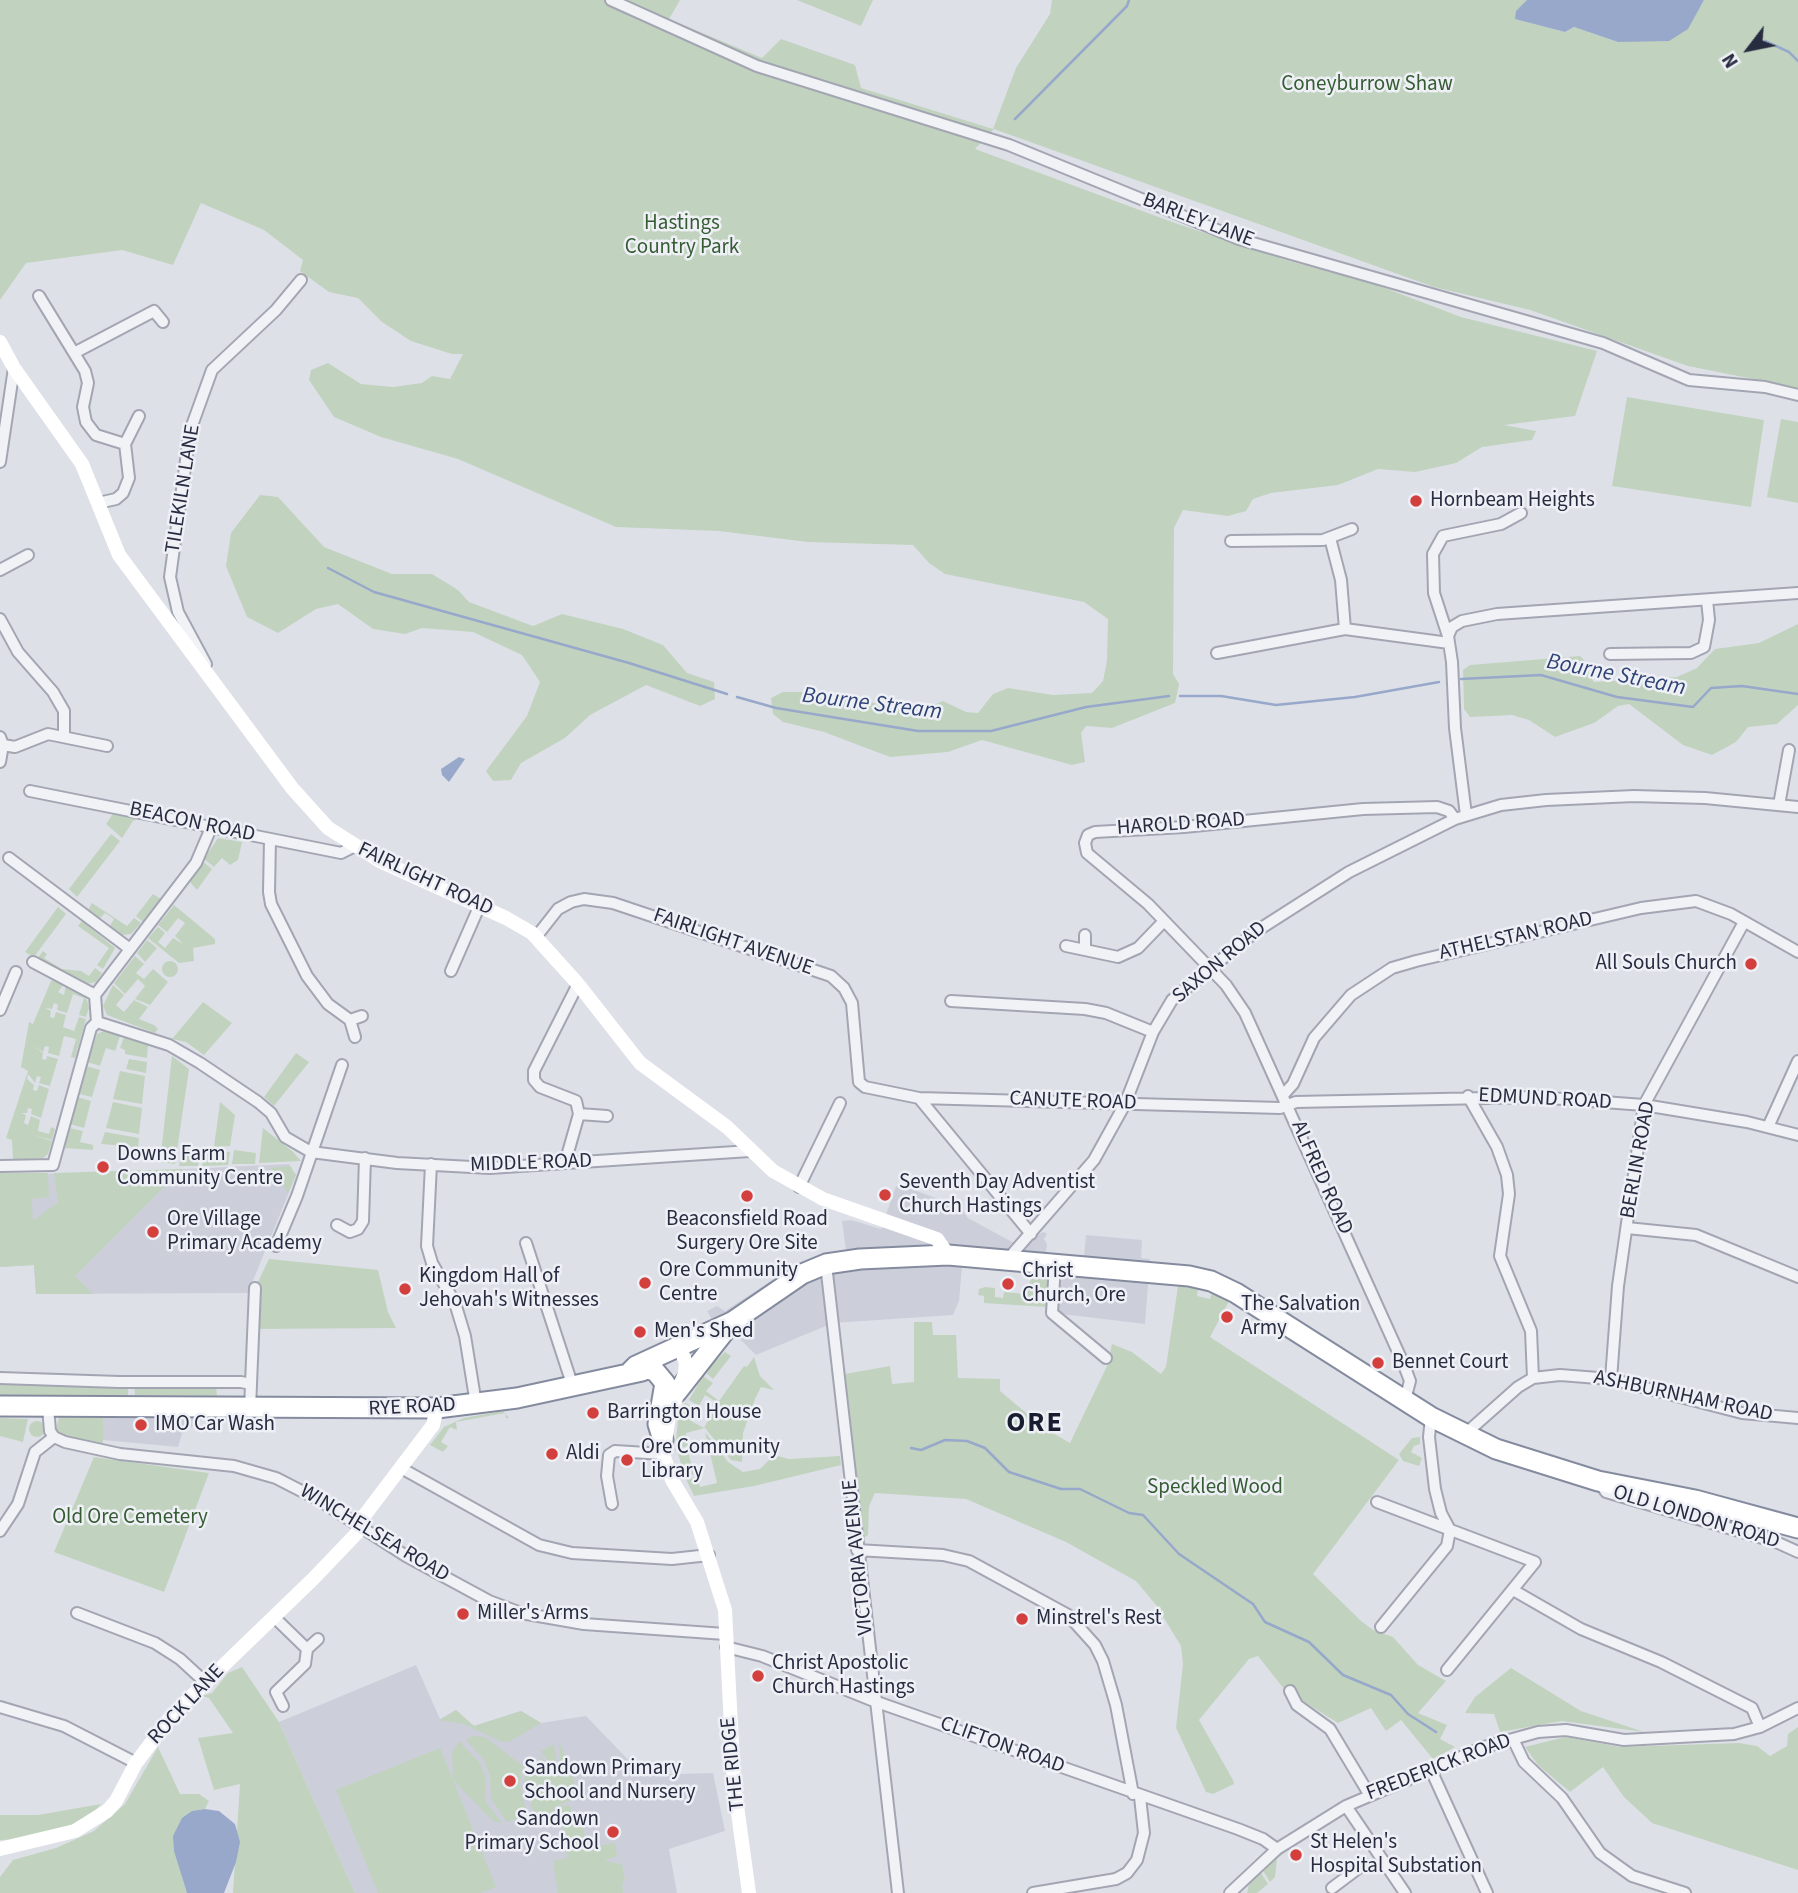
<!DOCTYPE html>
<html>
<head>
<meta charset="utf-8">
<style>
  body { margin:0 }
  #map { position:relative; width:1798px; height:1893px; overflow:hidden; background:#dee0e8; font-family:"Source Sans 3",sans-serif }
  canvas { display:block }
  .north { position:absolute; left:1714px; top:14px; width:70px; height:70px; -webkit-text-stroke:5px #eef0f6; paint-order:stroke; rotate:238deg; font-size:19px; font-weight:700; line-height:28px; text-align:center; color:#272c40 }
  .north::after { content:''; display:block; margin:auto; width:24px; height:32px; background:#272c40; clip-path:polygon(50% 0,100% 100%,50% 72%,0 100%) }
</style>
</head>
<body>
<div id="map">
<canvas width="1798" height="1893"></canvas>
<div class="north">N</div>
</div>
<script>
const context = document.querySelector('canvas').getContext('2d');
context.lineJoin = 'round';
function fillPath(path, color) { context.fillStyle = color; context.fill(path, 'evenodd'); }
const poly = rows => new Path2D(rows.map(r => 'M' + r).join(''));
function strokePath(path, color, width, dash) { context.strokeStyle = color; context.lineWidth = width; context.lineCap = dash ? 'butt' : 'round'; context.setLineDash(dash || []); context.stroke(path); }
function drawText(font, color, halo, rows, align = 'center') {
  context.font = font + ' "Source Sans 3",sans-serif'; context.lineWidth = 5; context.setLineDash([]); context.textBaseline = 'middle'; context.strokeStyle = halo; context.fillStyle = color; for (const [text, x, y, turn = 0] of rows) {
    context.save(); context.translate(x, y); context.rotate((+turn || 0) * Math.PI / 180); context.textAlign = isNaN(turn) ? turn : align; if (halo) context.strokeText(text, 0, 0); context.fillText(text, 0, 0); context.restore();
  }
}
fillPath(poly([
  [289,1164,296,1175,248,1293,36,1294,34,1265,0,1267,0,1173,83,1174],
  [896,1186,906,1187,960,1207,968,1218,1014,1243,1044,1232,1047,1234,1044,1239,1047,1244,1046,1253,1084,1257,1086,1235,1142,1240,1141,1258,1150,1259,1145,1324,1045,1312,1048,1272,962,1266,959,1301,953,1315,833,1323,756,1355,737,1336,715,1325,707,1311,717,1306,725,1311,789,1269,846,1250,842,1221,851,1220,881,1229],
  [103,1417,189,1418,203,1418,182,1434,178,1447,103,1440],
  [416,1665,440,1719,456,1710,474,1726,521,1711,541,1723,586,1716,643,1775,713,1773,725,1831,669,1849,677,1893,355,1893,279,1722]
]), '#cccfda');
fillPath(poly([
  [0,0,680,0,669,19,762,58,781,39,855,65,861,88,993,129,1016,68,1050,14,1052,0,1527,0,1516,19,1565,32,1574,27,1618,42,1642,40,1701,6,1704,0,1798,0,1798,388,1688,366,1530,310,1434,287,994,129,975,149,1172,222,1289,261,1369,282,1461,317,1597,351,1575,416,1504,425,1536,431,1532,440,1482,447,1456,463,1415,472,1378,469,1338,485,1271,493,1253,499,1246,511,1228,516,1183,510,1174,528,1173,674,1179,684,1175,703,1112,728,1086,726,1081,733,1085,762,1072,765,982,740,948,752,890,757,824,732,783,722,773,714,771,698,783,692,804,692,832,702,854,698,902,710,925,709,943,701,966,712,978,713,993,694,1008,688,1053,695,1092,693,1103,681,1107,661,1108,619,1084,602,945,574,929,563,913,545,808,542,719,531,616,527,458,459,381,437,334,417,309,380,311,370,328,363,361,384,393,387,422,383,432,376,450,379,463,354,452,354,411,341,382,322,358,298,329,292,300,271,303,260,264,230,201,203,173,265,122,250,26,263,0,300],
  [797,0,873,0,861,26],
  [1627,397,1764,420,1751,507,1612,486],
  [1781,419,1798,422,1798,503,1767,497],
  [260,495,278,497,324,547,392,574,432,574,458,590,469,602,533,626,562,614,623,629,663,645,687,673,714,682,715,699,700,706,646,685,590,715,565,738,521,763,511,780,493,781,486,771,527,716,540,682,522,655,473,632,422,628,405,634,373,629,338,604,316,609,278,633,247,617,226,566,231,533],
  [1798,624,1798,705,1777,724,1748,727,1736,742,1712,755,1683,745,1629,704,1618,706,1594,723,1555,737,1529,720,1512,715,1470,717,1464,709,1463,670,1470,665,1580,656,1587,663,1589,675,1594,682,1677,677,1697,668,1715,649,1759,643],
  [115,811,139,819,133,821,122,838,106,824],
  [111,834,120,841,77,897,69,889],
  [218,838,242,842,238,860,230,865,222,858,214,867,204,859],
  [202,861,212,869,197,890,190,882],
  [153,894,161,899,143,922,136,916],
  [92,903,127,926,134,918,141,923,131,934,122,935,110,926,114,919,105,913,100,918,88,910],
  [174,905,215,939,215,944,193,948,194,961,179,963,148,938,158,927,165,933,158,942,165,948,173,938,183,944,175,936,185,923,178,918,167,932,158,925],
  [58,907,66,914,34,957,25,952],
  [82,921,115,948,103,969,97,965,109,948,78,926],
  [147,940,157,948,145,962,137,953],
  [43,951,47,954,44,958,62,969,81,971,89,976,95,968,102,973,96,982,87,984,37,959],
  [135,956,144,964,136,973,144,979,153,969,168,982,150,1005,135,999,145,986,138,979,125,994,114,983],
  '162 969a8 8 0 1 1 16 0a8 8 0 1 1-16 0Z',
  [56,980,64,984,58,992,64,995,66,985,79,991,87,1000,89,1008,86,1017,79,1015,84,998,73,994,67,1013,57,1010,58,1005,54,1003,52,1009,45,1008,51,1011,50,1017,54,1018,56,1012,66,1015,63,1027,74,1031,79,1017,86,1019,75,1058,71,1057,76,1039,64,1036,59,1056,48,1053,49,1047,45,1046,43,1052,32,1045,43,1053,42,1059,46,1060,47,1056,58,1059,50,1086,39,1083,41,1077,37,1076,35,1083,28,1074,27,1079,34,1085,33,1090,37,1091,39,1085,49,1089,41,1118,31,1114,32,1109,28,1108,27,1113,21,1113,26,1115,24,1123,28,1125,31,1116,40,1120,38,1131,49,1134,51,1127,55,1129,52,1140,34,1135,52,1141,48,1154,43,1158,13,1160,12,1140,6,1138,28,1071,21,1067,29,1022,33,1024,51,981],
  [113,985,124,995,116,1005,124,1012,134,1000,148,1007,139,1019,154,1025,158,1029,155,1033,107,1015,103,1006],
  [203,1002,232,1023,204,1055,186,1042,172,1039],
  [104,1031,120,1036,115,1051,106,1048,100,1066,87,1062,97,1034],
  [124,1037,148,1045,147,1058,125,1054,125,1050,120,1048],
  [296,1053,309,1062,274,1106,264,1097],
  [172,1056,189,1069,175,1164,160,1162],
  [129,1059,147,1062,146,1073,126,1069],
  [86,1066,100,1070,92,1097,79,1094],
  [120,1071,145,1076,142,1104,113,1099],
  [77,1097,91,1101,84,1128,70,1124],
  [113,1102,142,1108,139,1134,106,1128],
  [220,1102,235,1115,230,1146,214,1147],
  [69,1128,83,1131,80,1142,93,1145,93,1150,64,1148],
  [263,1128,292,1151,301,1161,259,1163],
  [105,1132,139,1138,138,1147,101,1144],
  [182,1148,201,1151,198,1166,179,1166],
  [234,1150,256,1153,255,1164,232,1164],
  [205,1151,230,1152,228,1165,202,1166],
  [290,1166,296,1175,288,1193,271,1168],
  [182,1169,184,1176,181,1179,167,1184,75,1276,93,1294,36,1294,34,1265,0,1267,0,1173,48,1173,49,1197,32,1199,33,1221,58,1202,54,1173],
  [269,1259,378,1270,388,1312,396,1328,253,1329,255,1288],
  [1038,1271,1048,1272,1046,1307,984,1303,984,1296,978,1295,979,1289,985,1287,995,1288,995,1297,1003,1298,1004,1292,1025,1294,1031,1279,1037,1279],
  [1178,1286,1198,1289,1197,1296,1210,1299,1212,1293,1229,1301,1210,1337,1399,1460,1313,1574,1361,1621,1373,1630,1393,1637,1418,1665,1446,1681,1418,1713,1447,1725,1440,1739,1455,1747,1433,1759,1401,1720,1386,1731,1371,1708,1338,1723,1284,1689,1258,1656,1249,1659,1199,1720,1233,1780,1234,1784,1213,1794,1206,1792,1176,1728,1183,1664,1181,1646,1156,1605,1136,1581,1066,1542,966,1499,875,1493,869,1506,868,1535,862,1539,845,1374,890,1366,892,1384,914,1382,914,1322,932,1322,933,1335,956,1335,958,1378,1000,1379,1000,1391,1044,1428,1070,1443,1108,1364,1112,1344,1132,1352,1161,1374,1166,1367],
  [725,1352,731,1356,713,1379,707,1374,710,1366],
  [754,1357,760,1376,774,1390,761,1387,755,1399,743,1433,742,1462,731,1460,705,1428,686,1433,689,1445,675,1451,678,1420,685,1403,697,1409,691,1421,704,1428,718,1403,705,1395,699,1406,689,1400,703,1376,713,1383,706,1391,719,1401,744,1366,747,1367],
  [0,1382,128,1386,128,1396,0,1395],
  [134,1385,216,1386,217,1396,135,1395],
  [503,1411,509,1418,506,1418,505,1413,456,1422,457,1430,450,1427,441,1442,448,1446,443,1452,430,1445,444,1427,464,1418],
  [103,1417,103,1445,62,1435,56,1429,59,1418],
  [0,1418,28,1419,23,1442,0,1436],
  '29 1429a8 8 0 1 1 16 0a8 8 0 1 1-16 0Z',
  [705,1432,728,1462,743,1472,760,1469,774,1455,789,1459,840,1456,841,1465,754,1486,694,1496,686,1479,697,1477,700,1487,717,1483],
  [1420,1437,1420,1444,1414,1446,1411,1452,1422,1458,1419,1466,1403,1461,1399,1454,1412,1438],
  [688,1452,694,1474,685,1476,678,1454],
  [94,1457,209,1473,164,1592,54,1552],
  [242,1667,279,1722,355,1893,233,1893,240,1784,214,1790,198,1738,233,1733,209,1698,202,1696,212,1693,228,1673],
  [1511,1668,1581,1711,1644,1732,1562,1721,1500,1732,1494,1714,1465,1713,1475,1697],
  [456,1710,474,1726,521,1711,541,1723,509,1742,500,1741,464,1724,440,1720],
  [1798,1727,1798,1870,1652,1823,1624,1797,1603,1767,1570,1792,1538,1765,1525,1747,1565,1737,1620,1747,1739,1743,1757,1746,1770,1756,1787,1746,1788,1734],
  [473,1736,485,1737,523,1766,520,1784,526,1811,522,1816,507,1822,491,1799,490,1776,484,1760,466,1740],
  [459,1741,479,1762,485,1775,485,1801,502,1823,493,1821,453,1780,496,1887,481,1893,378,1893,336,1790,440,1748,453,1779,452,1752],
  [559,1741,566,1759,563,1760,566,1777,573,1776,576,1793,585,1792,585,1794,555,1807,552,1814,542,1818,531,1807,532,1794,524,1779,533,1767,541,1770,544,1767,539,1753,554,1775,561,1772],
  [554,1744,558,1771,555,1772,541,1751],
  [158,1747,180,1794,199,1794,209,1801,205,1809,192,1811,182,1877,187,1893,0,1893,0,1877,13,1860,56,1848,94,1831,125,1804],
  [101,1804,92,1814,69,1826,30,1839,0,1840,0,1815,38,1815],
  [570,1805,574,1827,583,1826,586,1844,597,1842,598,1846,615,1843,617,1856,604,1861,622,1864,625,1880,622,1883,623,1893,558,1893,553,1861,567,1858,564,1830,554,1818,555,1812,558,1807],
  [1304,1836,1277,1859,1275,1877,1270,1882,1262,1869,1279,1852],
  [1259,1870,1268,1884,1257,1893,1247,1893,1249,1884]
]), '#c1d3bf');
fillPath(poly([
  [1527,0,1704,0,1688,29,1669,41,1618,42,1574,27,1565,32,1515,19,1516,11],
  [459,757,465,759,449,782,442,775,441,769],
  [205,1809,219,1811,235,1824,240,1842,236,1862,224,1893,187,1893,174,1851,173,1836,182,1818,192,1811]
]), '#97a8ca');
strokePath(poly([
  [1765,41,1789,52,1798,61],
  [1015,119,1127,6,1129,0],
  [328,568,374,592,629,663,727,694],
  [1461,679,1541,675,1617,697,1693,707,1711,688,1742,686,1798,694],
  [1180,696,1221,696,1276,705,1355,697,1439,682],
  [737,697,776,708,918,731,991,731,1086,707,1169,696],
  [911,1448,921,1450,945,1440,967,1441,985,1448,1009,1472,1061,1489,1080,1489,1129,1513,1143,1515,1179,1554,1253,1604,1265,1622,1309,1642,1343,1675,1391,1695,1408,1714,1436,1732]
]), '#97a8ca', 2.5);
const street = poly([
  [611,0,757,66,1009,145,1239,239,1603,343,1689,380,1765,387,1798,395],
  [39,296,85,371,88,383,83,407,86,422,96,435,125,444],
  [74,353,154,311,163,322],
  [0,462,14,368],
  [98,503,116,499,123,493,129,478,125,444,139,416],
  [1330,538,1341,580,1345,629],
  [1231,541,1323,540,1352,529],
  [0,570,28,555],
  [0,619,18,652,53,692,64,711,64,735],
  [1448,636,1452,627,1462,621,1497,614,1798,593],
  [1217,653,1345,629,1449,643],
  [1610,654,1691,653,1704,647,1709,620,1707,600],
  [206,664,178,612,170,577,190,431,212,370,276,310,301,280],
  [0,737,3,745,0,762],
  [3,745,15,747,48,734,107,746],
  [30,791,341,853,353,847],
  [1779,805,1789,750],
  [1466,815,1455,728,1452,662,1448,636,1434,593,1433,554,1443,536,1501,524,1521,513],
  [270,839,269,892,271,904,307,976,328,1004,350,1020,362,1016],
  [9,858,130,949],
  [536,937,558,909,571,902,584,899,613,903,831,976,844,988,852,1003,859,1082,865,1087,919,1098,1280,1108,1296,1102,1536,1097,1644,1105,1747,1122,1798,1135],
  [1066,946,1118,957,1138,948,1164,921],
  [1085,949,1085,935],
  [451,971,479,907],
  [95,995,196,863,211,828],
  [951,1001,1085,1009,1106,1013,1153,1032],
  [0,1010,16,972],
  [350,1020,355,1037],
  [97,1022,169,1045,200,1063,258,1102,271,1113,285,1137,311,1152,397,1163,490,1168,750,1151],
  [1284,1094,1293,1084,1314,1038,1351,995,1392,968,1416,961,1641,908,1696,901,1731,914,1798,952],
  [1468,1096,1497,1147,1507,1175,1509,1194,1500,1256,1531,1331,1533,1378],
  [919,1098,1031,1234],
  [579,1114,607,1116],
  [1768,1127,1798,1061],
  [565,1163,579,1114,576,1101,540,1087,534,1080,534,1071,578,984],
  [431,1164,427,1246,432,1263,455,1303,465,1336,476,1404],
  [0,1166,53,1165,91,1028,97,1022,95,995,33,962],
  [799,1187,840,1103],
  [337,1225,350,1232,358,1229,363,1221,365,1158],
  [1627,1228,1696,1235,1798,1277],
  [526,1243,573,1387],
  [276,1246,297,1196,342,1065],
  [1007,1260,1094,1160,1125,1104,1153,1032,1172,1000,1255,932,1349,872,1455,819,1501,805,1546,800,1634,796,1705,798,1798,807],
  [826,1264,898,1893],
  [1055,1265,1052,1313,1106,1358],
  [0,1378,119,1382,241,1382,251,1384,250,1409],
  [1611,1379,1618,1286,1644,1105,1744,922],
  [251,1384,255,1288],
  [1405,1400,1410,1381,1404,1365,1245,1013,1226,985,1148,904,1087,853,1085,843,1088,835,1095,832,1184,827,1363,809,1437,807,1449,811,1455,819],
  [48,1407,50,1431,54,1437,65,1442,120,1454,234,1466,276,1478,319,1500,406,1556,489,1601,521,1613,584,1624,725,1634],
  [1464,1435,1518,1387,1533,1378,1560,1375,1611,1379,1742,1413,1798,1418],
  [401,1468,539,1545,572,1553,672,1559,709,1555],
  [1599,1482,1606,1492,1776,1542,1798,1552],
  [1377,1502,1535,1562,1447,1670],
  [612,1504,607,1476,609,1455,615,1451,663,1454],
  [0,1531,18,1504,35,1452,54,1437],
  [857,1550,943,1555,969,1561,1068,1615,1095,1645,1103,1661,1116,1705,1133,1794],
  [1513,1590,1581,1629,1661,1662,1752,1708,1760,1727],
  [77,1613,155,1643,180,1659,205,1682],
  [274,1617,307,1649,318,1639],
  [1381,1627,1447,1546,1450,1530,1441,1513,1435,1489,1429,1437,1431,1417],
  [726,1647,762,1656,874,1701,1238,1829,1263,1839,1277,1849],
  [1290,1691,1297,1705,1330,1729,1369,1794],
  [283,1706,276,1692,305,1664,307,1649],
  [0,1707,64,1726,136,1763],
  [1513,1739,1524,1762,1562,1798,1600,1853,1632,1876,1685,1893],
  [1431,1770,1487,1893],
  [1346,1806,1405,1893],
  [1332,1888,1364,1864],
  [1033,1893,1116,1879,1127,1873,1137,1860,1144,1833,1140,1797],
  [1230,1893,1277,1849,1346,1806,1484,1747,1538,1732,1566,1730,1624,1740,1734,1734,1760,1727,1798,1708]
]);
const highway = poly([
  [648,1369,655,1371,665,1383,658,1424,663,1440],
  [631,1371,636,1366,732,1322,802,1274,826,1264,860,1259,948,1255,1189,1276,1211,1281,1236,1293,1431,1417,1496,1449,1598,1481,1695,1500,1798,1528],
  [677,1392,724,1332],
  [0,1406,437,1408,517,1398,642,1371]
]);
strokePath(street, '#a3a6b2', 14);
strokePath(highway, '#858b9f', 23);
strokePath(street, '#f1f2f6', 10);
strokePath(poly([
  [0,342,14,368,82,464,119,555,292,788,328,828,380,861,506,918,532,933,578,984,640,1063,727,1127,773,1171,823,1199,937,1239,948,1255],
  [680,1348,686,1363,685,1373,669,1417,663,1454,672,1480,697,1522,725,1610,734,1784,749,1893],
  [0,1849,75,1831,107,1811,116,1801,136,1763,172,1715,313,1579,357,1533,361,1520,433,1425,437,1408]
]), '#fff', 14);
strokePath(highway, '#fff', 19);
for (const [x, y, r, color] of [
  [1416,501,7,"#d33f3d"],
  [1751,964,7,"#d33f3d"],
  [103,1167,7,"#d33f3d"],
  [885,1195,7,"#d33f3d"],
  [747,1196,7,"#d33f3d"],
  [153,1232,7,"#d33f3d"],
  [645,1283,7,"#d33f3d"],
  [1008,1284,7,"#d33f3d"],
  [405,1289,7,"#d33f3d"],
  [1227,1317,7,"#d33f3d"],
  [640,1332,7,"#d33f3d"],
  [1378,1363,7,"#d33f3d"],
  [593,1413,7,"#d33f3d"],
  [141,1425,7,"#d33f3d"],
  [552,1454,7,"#d33f3d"],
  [627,1460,7,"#d33f3d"],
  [463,1614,7,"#d33f3d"],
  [1022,1619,7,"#d33f3d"],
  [758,1676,7,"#d33f3d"],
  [510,1781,7,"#d33f3d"],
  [613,1832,7,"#d33f3d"],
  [1296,1855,7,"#d33f3d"]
]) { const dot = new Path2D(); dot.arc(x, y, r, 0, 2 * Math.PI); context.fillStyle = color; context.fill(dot); strokePath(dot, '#eef0f6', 2.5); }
drawText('21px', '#355c33', '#eef0f6', [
  ["Coneyburrow Shaw",1367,85],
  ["Hastings",682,224],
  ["Country Park",682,248],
  ["Speckled Wood",1215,1488],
  ["Old Ore Cemetery",130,1518]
]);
drawText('21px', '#272c40', '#eef0f6', [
  ["BARLEY LANE",1198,221,21],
  ["TILEKILN LANE",184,489,-81],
  ["BEACON ROAD",192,823,12],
  ["HAROLD ROAD",1181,825,-4],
  ["FAIRLIGHT ROAD",425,880,25],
  ["ATHELSTAN ROAD",1516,937,-13],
  ["FAIRLIGHT AVENUE",733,943,19],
  ["SAXON ROAD",1220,963,-40],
  ["EDMUND ROAD",1545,1100,3],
  ["CANUTE ROAD",1073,1102,2],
  ["BERLIN ROAD",1639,1160,-80],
  ["MIDDLE ROAD",531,1164,-2],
  ["ALFRED ROAD",1321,1178,66],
  ["ASHBURNHAM ROAD",1683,1397,12],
  ["RYE ROAD",412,1408,-3],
  ["OLD LONDON ROAD",1696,1518,17],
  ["WINCHELSEA ROAD",374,1534,31],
  ["VICTORIA AVENUE",859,1557,-96],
  ["ROCK LANE",187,1705,-47],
  ["CLIFTON ROAD",1002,1746,20],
  ["THE RIDGE",734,1764,-96],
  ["FREDERICK ROAD",1439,1768,-21]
]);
drawText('21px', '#272c40', '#eef0f6', [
  ["Hornbeam Heights",1430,501],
  ["All Souls Church",1737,964,"right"],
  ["Downs Farm",117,1155],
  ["Community Centre",117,1179],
  ["Seventh Day Adventist",899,1183],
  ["Church Hastings",899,1207],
  ["Ore Village",167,1220],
  ["Primary Academy",167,1244],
  ["Beaconsfield Road",747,1220,"center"],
  ["Surgery Ore Site",747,1244,"center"],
  ["Ore Community",659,1271],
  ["Centre",659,1295],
  ["Christ",1022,1272],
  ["Church, Ore",1022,1296],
  ["Kingdom Hall of",419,1277],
  ["Jehovah's Witnesses",419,1301],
  ["The Salvation",1241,1305],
  ["Army",1241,1329],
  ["Men's Shed",654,1332],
  ["Bennet Court",1392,1363],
  ["Barrington House",607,1413],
  ["IMO Car Wash",155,1425],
  ["Ore Community",641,1448],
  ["Library",641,1472],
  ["Aldi",566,1454],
  ["Miller's Arms",477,1614],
  ["Minstrel's Rest",1036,1619],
  ["Christ Apostolic",772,1664],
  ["Church Hastings",772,1688],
  ["Sandown Primary",524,1769],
  ["School and Nursery",524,1793],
  ["Sandown",599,1820,"right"],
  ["Primary School",599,1844,"right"],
  ["St Helen's",1310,1843],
  ["Hospital Substation",1310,1867]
], 'left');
drawText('italic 23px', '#2f4375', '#eef0f6', [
  ["Bourne Stream",1616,676,11],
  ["Bourne Stream",872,705,7]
]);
context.letterSpacing = '2px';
drawText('bold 28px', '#191d30', '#eef0f6', [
  ["ORE",1035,1425]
]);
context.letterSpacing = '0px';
</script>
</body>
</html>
